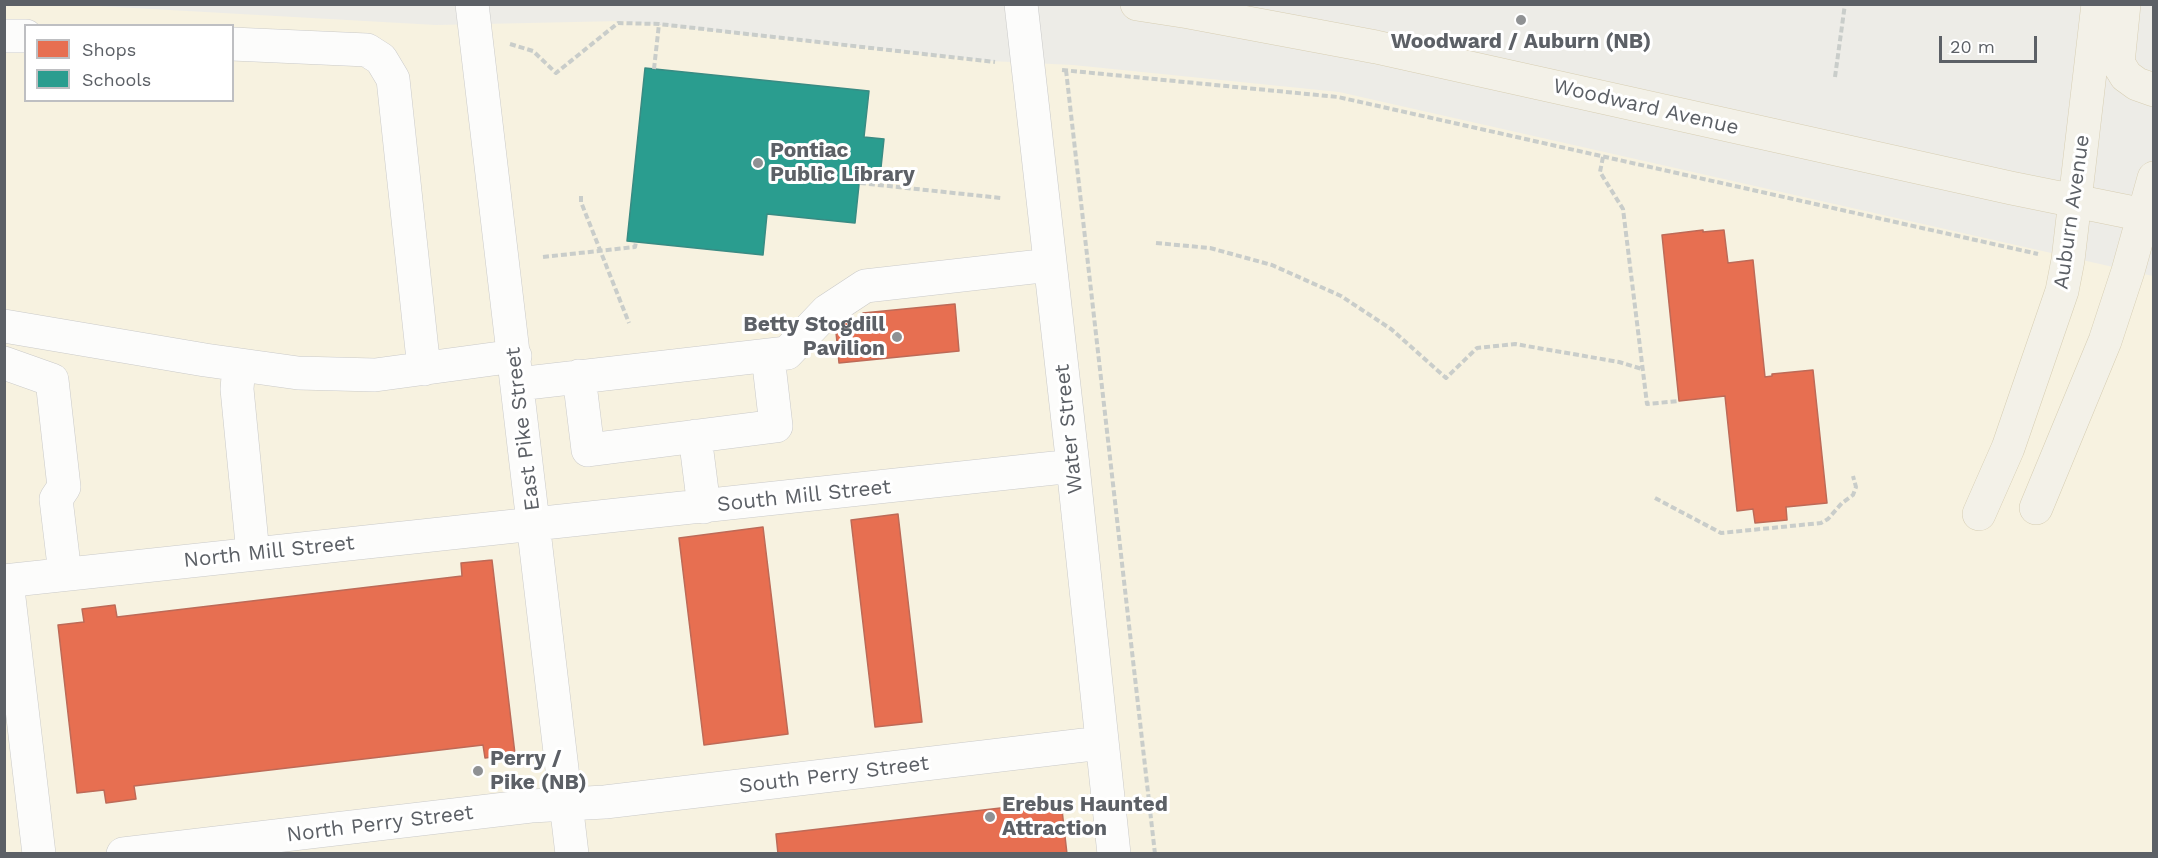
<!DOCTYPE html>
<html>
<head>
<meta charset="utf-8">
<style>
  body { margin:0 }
  #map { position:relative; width:2158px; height:858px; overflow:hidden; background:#edece7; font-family:"Work Sans",sans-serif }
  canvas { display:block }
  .frame { position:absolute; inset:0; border:6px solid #5c6066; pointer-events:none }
  .legend { position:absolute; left:24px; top:24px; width:210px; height:78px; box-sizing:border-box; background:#fff; border:2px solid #bebfc2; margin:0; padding:8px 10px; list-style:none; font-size:18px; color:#5c6066 }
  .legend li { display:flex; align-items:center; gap:12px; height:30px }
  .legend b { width:30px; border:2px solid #bebfc2 }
  .scale { position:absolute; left:1939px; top:36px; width:98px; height:27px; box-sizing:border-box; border:3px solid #5c6066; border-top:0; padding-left:8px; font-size:18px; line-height:21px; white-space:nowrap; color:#5c6066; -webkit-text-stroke:4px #fff; paint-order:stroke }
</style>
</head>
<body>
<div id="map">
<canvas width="2158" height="858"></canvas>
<div class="frame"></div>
<ul class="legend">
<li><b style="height:16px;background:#e76f51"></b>Shops</li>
<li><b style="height:16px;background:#2a9d8f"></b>Schools</li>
</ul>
<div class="scale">20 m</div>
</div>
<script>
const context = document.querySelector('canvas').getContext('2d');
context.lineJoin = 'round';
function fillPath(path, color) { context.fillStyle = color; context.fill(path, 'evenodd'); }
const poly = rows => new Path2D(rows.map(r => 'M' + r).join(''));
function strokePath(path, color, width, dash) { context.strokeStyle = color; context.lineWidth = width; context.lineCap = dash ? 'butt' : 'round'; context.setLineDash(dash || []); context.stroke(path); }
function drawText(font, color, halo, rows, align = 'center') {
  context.font = font + ' "Work Sans",sans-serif'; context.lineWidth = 6; context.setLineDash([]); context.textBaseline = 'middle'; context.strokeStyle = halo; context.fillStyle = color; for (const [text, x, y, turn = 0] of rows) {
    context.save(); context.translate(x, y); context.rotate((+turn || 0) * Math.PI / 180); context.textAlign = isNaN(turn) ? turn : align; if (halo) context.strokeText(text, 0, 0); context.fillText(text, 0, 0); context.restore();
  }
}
fillPath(poly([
  [5,5,81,5,436,25,621,21,990,61,1073,65,1339,92,2153,276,2153,853,5,854],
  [26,26,232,26,232,100,26,100]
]), '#f7f2e0');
const shops = poly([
  [1703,230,1703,232,1724,230,1728,263,1753,260,1765,377,1772,376,1772,374,1813,370,1827,503,1786,507,1787,520,1755,523,1753,509,1737,511,1725,396,1679,401,1662,235,1703,230],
  [955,304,959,351,839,363,835,322,863,319,863,313,955,304],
  [898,514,922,722,875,727,851,520,898,514],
  [763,527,788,734,704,745,679,538,763,527],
  [492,560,515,754,485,758,483,745,134,786,136,799,106,803,104,790,77,793,58,625,84,622,82,609,115,605,117,617,462,576,461,563,492,560],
  [1061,801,1067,854,778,854,776,834,1061,801]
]);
fillPath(shops, '#e76f51');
strokePath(shops, '#bd6a57', 1.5);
const schools = poly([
  [645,68,869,91,864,137,884,139,880,177,860,175,855,223,767,214,763,255,627,241,645,68]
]);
fillPath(schools, '#2a9d8f');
strokePath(schools, '#398b83', 1.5);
const minor = poly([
  [472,4,572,854],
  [1021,4,1073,466,1114,854],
  [4,36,26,36],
  [232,44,367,50,381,59,393,79,424,369],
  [4,326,205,360,298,373,375,375,515,356],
  [4,363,52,380,64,487,56,499,65,574],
  [239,365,237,389,253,554],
  [579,376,588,450,776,426,768,356],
  [518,384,787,353,827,311,865,286,1050,265],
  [695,436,704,507],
  [4,581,1073,466],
  [7,581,39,854],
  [123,854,531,806,605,802,1101,743]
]);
const major = poly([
  [1137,4,1189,12,1376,47,2011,188,2154,217],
  [2124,4,2118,63,2126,76,2137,84,2154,90],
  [2036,508,2105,341,2128,271,2154,178],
  [1979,514,2008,448,2062,291,2068,260,2098,4]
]);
strokePath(minor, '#cacac9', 34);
strokePath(major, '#d7ceb3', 34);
strokePath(poly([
  [510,44,533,51,556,73,618,23,659,24,995,62],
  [654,69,659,24],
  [1062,70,1338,97,2038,254],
  [1066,70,1155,854],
  [1835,77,1845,4],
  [1603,157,1600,172,1623,209,1647,404,1679,401],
  [860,183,1001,198],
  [581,196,581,202,629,323],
  [1156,243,1210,248,1272,265,1341,296,1391,329,1446,378,1477,348,1515,344,1619,362,1642,369],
  [543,257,635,247,636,242],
  [1655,498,1721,533,1821,523,1828,519,1842,503,1853,495,1856,487,1853,476]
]), '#c9cdca', 4, [6, 3]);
strokePath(minor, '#fcfcfb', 33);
strokePath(major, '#f3f1e8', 33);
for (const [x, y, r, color] of [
  [1521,20,6,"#8f9193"],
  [758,163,6,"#8f9193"],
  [897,337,6,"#8f9193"],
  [478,771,6,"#8f9193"],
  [990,817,6,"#8f9193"]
]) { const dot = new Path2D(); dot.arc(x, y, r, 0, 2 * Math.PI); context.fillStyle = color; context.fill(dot); strokePath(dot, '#fff', 2); }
drawText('bold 21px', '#5c6066', '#fff', [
  ["Woodward / Auburn (NB)",1521,42,"center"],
  ["Pontiac",770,151],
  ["Public Library",770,175],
  ["Betty Stogdill",885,325,"right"],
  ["Pavilion",885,349,"right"],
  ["Perry /",490,759],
  ["Pike (NB)",490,783],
  ["Erebus Haunted",1002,805],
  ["Attraction",1002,829]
], 'left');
drawText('21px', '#5c6066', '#fff', [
  ["Woodward Avenue",1646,107,13],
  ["Auburn Avenue",2072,212,-82],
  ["East Pike Street",523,429,-97],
  ["Water Street",1069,429,-96],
  ["South Mill Street",804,496,-6],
  ["North Mill Street",269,552,-6],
  ["South Perry Street",834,775,-7],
  ["North Perry Street",380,824,-7]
]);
</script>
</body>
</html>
